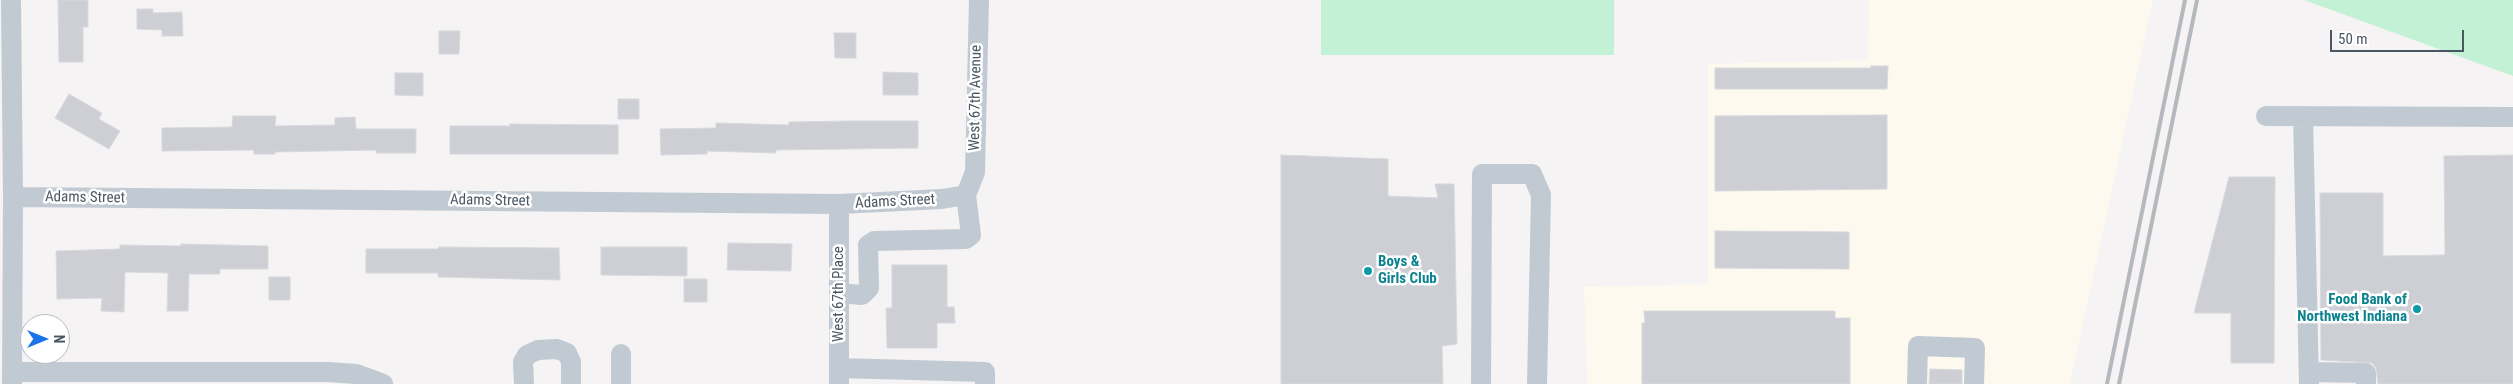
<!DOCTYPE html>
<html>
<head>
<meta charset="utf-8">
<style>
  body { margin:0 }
  #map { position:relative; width:2513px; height:384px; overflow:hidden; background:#f5f3f3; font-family:"Roboto Condensed",sans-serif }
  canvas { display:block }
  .north { position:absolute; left:20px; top:314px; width:50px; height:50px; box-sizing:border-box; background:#fff; border:1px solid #b7bbc0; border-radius:50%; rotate:90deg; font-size:14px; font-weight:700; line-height:20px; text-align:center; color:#4a5661 }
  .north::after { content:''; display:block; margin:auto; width:18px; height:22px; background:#1a73e8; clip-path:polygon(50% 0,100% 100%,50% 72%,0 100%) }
  .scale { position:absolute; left:2330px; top:30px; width:134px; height:22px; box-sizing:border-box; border:2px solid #4a5661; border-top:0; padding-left:6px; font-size:15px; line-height:18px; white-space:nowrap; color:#4a5661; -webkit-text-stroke:4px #fff; paint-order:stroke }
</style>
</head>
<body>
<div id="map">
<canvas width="2513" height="384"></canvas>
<div class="north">N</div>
<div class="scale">50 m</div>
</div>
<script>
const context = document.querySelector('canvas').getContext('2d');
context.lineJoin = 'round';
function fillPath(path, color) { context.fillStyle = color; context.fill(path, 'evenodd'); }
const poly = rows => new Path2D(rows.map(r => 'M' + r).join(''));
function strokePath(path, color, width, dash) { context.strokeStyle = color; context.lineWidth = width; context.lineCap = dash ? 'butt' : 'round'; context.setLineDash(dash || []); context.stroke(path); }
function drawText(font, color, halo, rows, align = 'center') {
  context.font = font + ' "Roboto Condensed",sans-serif'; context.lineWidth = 5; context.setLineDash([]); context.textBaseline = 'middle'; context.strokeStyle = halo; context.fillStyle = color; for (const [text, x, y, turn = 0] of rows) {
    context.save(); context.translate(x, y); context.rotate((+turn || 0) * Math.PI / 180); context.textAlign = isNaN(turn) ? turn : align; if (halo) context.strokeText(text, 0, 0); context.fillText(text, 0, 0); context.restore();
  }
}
fillPath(poly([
  [1869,0,2153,0,2070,384,1587,384,1584,287,1708,284,1708,64,1868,60]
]), '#fdf9ef');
fillPath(poly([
  [1321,0,1614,0,1614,55,1321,55],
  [2304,0,2513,0,2513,76]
]), '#c3f1d5');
const building = poly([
  [58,0,88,0,88,27,83,27,83,62,59,62,58,0],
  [137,9,153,9,153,13,182,12,183,36,162,36,162,30,137,29,137,9],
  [439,31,460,31,459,54,439,54,439,31],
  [834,33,856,33,856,58,835,58,834,33],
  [1871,66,1888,66,1887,89,1715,89,1715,68,1871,68,1871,66],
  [883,72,918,73,918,95,883,95,883,72],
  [395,73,423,73,423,96,395,95,395,73],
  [69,94,102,113,99,119,120,131,109,149,55,118,69,94],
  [618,99,639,99,639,119,618,119,618,99],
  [1887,115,1887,189,1715,191,1715,116,1887,115],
  [233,116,276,116,275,126,335,125,335,118,355,117,356,129,416,129,416,153,376,153,376,150,275,152,275,154,254,154,254,150,162,151,162,128,232,127,233,116],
  [851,121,918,121,918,148,776,150,776,153,707,151,707,154,661,155,660,129,716,128,716,123,789,125,789,122,851,121],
  [510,124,618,125,618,154,450,154,450,126,510,126,510,124],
  [1281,155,1388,159,1388,196,1438,198,1435,184,1454,184,1457,344,1442,346,1443,384,1281,384,1281,155],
  [2513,155,2513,384,2378,384,2376,368,2372,363,2321,360,2320,193,2383,193,2383,256,2445,255,2444,156,2513,155],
  [2229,177,2275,177,2274,363,2231,363,2231,313,2194,313,2229,177],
  [1715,231,1849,232,1849,269,1715,268,1715,231],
  [728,243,792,244,791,271,727,270,728,243],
  [181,244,268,246,268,269,220,269,220,274,189,274,188,311,167,311,168,273,125,272,124,312,101,311,102,298,57,299,56,251,120,249,120,245,181,246,181,244],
  [439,247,559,248,560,280,438,277,438,273,366,273,366,249,438,249,439,247],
  [601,247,687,247,687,276,601,275,601,247],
  [892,265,947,265,947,307,954,307,955,323,937,323,937,348,887,348,886,308,892,308,892,265],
  [269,277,290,277,290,300,269,300,269,277],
  [684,279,707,279,707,302,684,302,684,279],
  [1644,311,1835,311,1835,318,1850,318,1850,384,1642,384,1642,323,1645,323,1644,311],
  [1930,369,1962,370,1962,384,1929,384,1930,369]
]);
fillPath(building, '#cdcfd5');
strokePath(building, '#d7d9de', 1);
strokePath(poly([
  [11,0,13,197,12,384],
  [2266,116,2513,117],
  [2303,116,2309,384],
  [13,197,839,204,942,199,966,195],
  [839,293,862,295,869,288,868,245,874,241,966,239,971,235,966,195,975,172,979,0],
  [621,354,621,384],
  [839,368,985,372,985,384],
  [12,372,328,372,356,374,383,384],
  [2309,372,2366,373,2366,384],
  [524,384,523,362,527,355,538,350,557,349,567,353,571,362,571,384],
  [839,384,839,204],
  [1481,384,1482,174,1532,174,1541,195,1537,384],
  [1917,384,1918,346,1975,348,1974,384]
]), '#c1cad2', 20);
strokePath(poly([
  [2107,384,2185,0],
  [2119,384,2197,0]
]), '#b5b8bd', 4);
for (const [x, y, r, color] of [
  [1368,271,5,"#0f9aa8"],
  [2417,309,5,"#0f9aa8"]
]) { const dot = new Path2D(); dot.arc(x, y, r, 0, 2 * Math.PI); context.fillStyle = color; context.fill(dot); strokePath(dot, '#fff', 2); }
drawText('15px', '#4a5661', '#fff', [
  ["West 67th Avenue",976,98,-89],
  ["Adams Street",85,198,1],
  ["Adams Street",490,201,1],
  ["Adams Street",895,202,-3],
  ["West 67th Place",839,294,-90]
]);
drawText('bold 15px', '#0d838f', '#fff', [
  ["Boys &",1378,262],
  ["Girls Club",1378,279],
  ["Food Bank of",2407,300,"right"],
  ["Northwest Indiana",2407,317,"right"]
], 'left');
</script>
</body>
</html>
